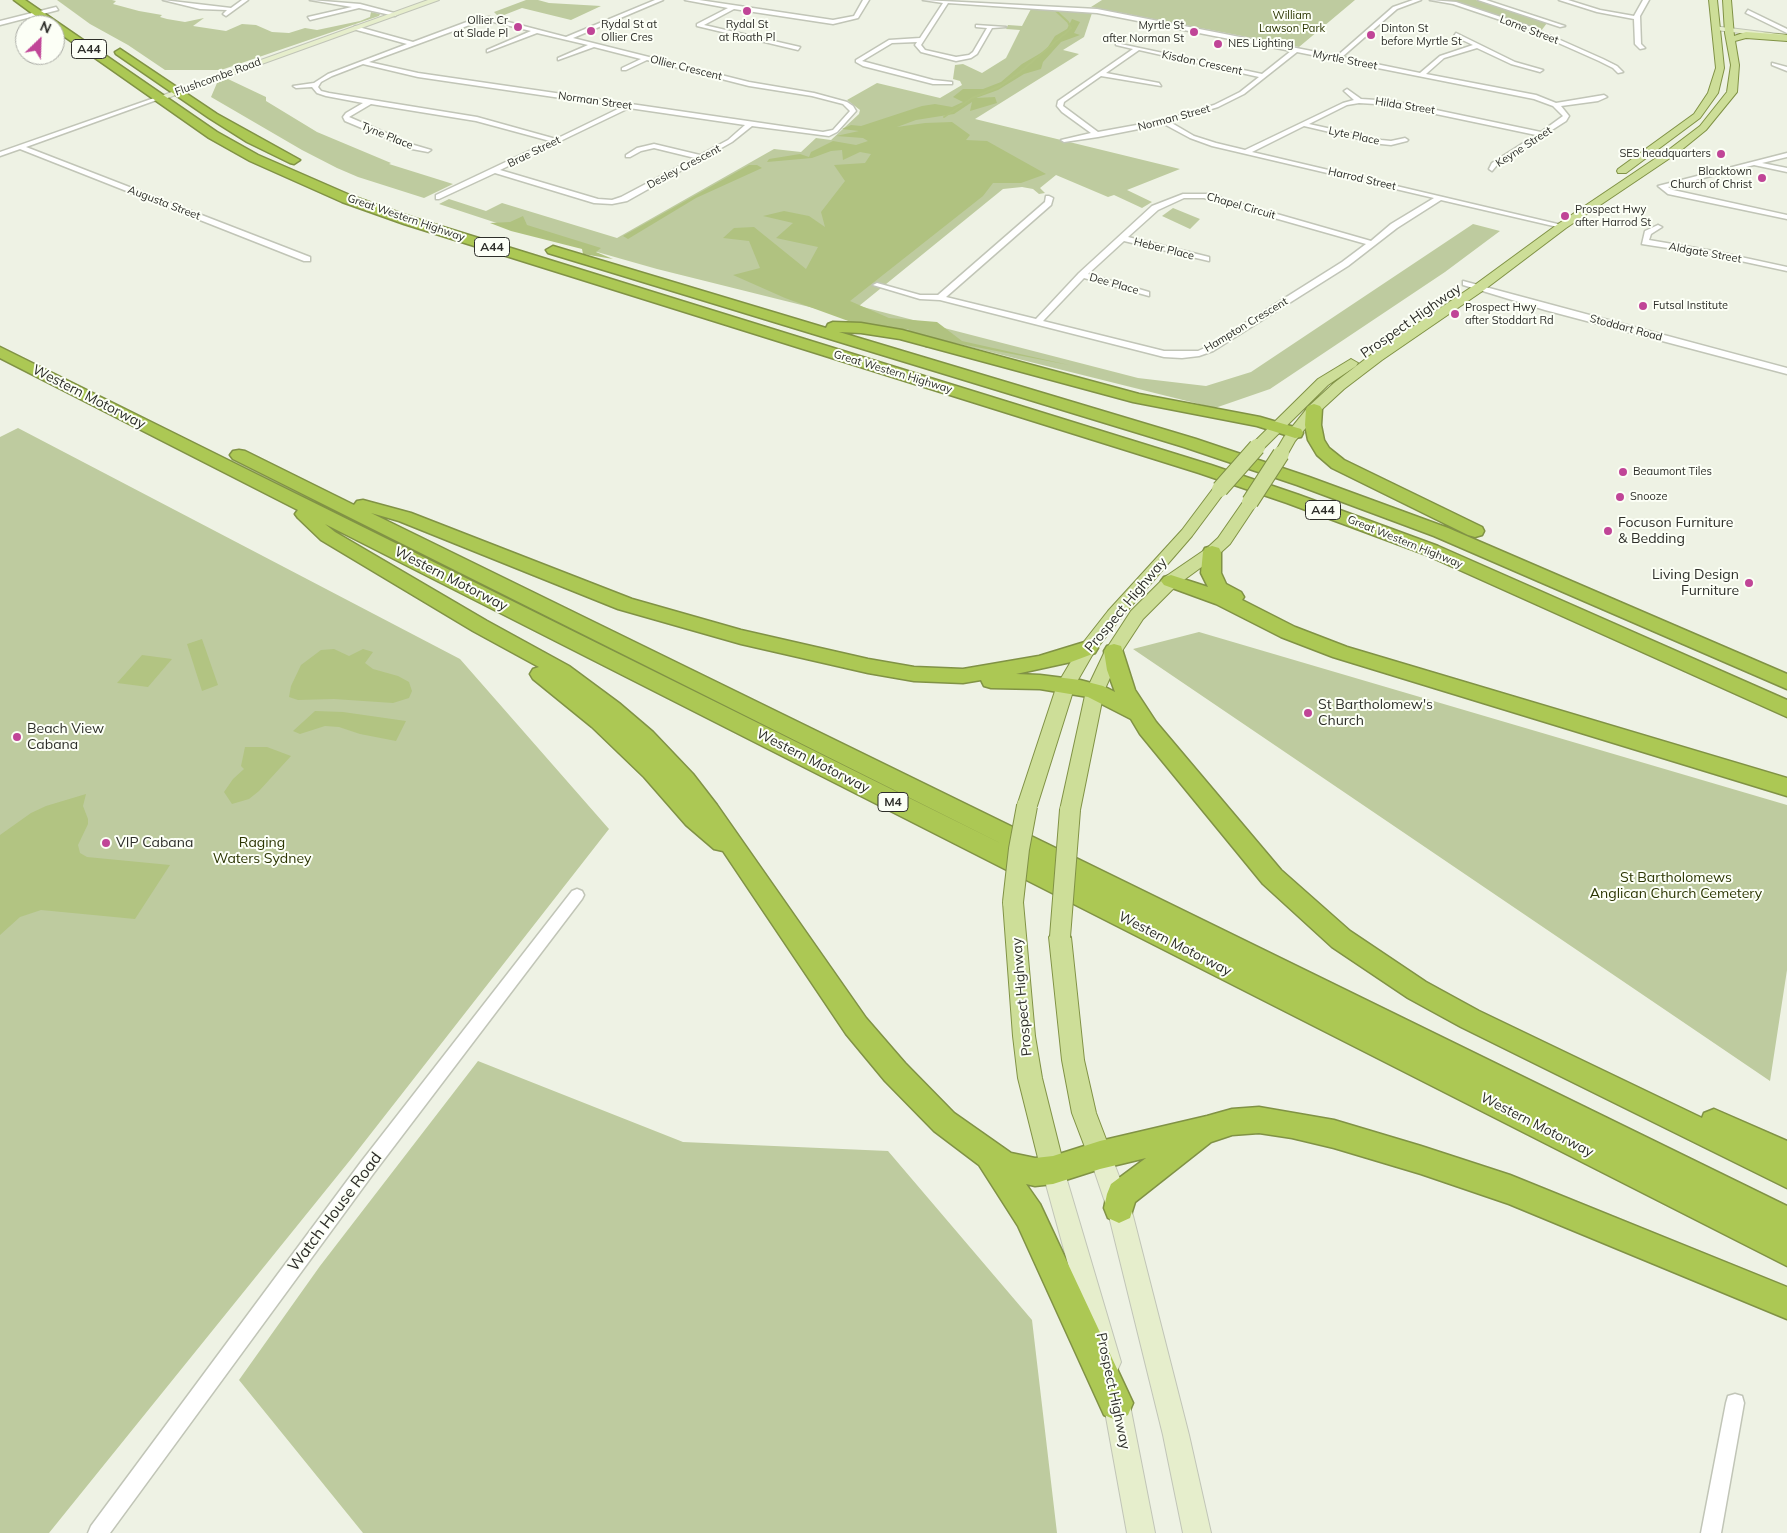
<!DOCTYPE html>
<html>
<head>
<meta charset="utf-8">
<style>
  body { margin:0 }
  #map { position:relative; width:1787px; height:1533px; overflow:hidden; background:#eef2e4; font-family:Mulish,sans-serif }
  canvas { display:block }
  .north { position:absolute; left:15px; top:15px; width:50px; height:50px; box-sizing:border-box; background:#fcfff6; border:1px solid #a9aba4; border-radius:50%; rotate:24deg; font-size:14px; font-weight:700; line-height:20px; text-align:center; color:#2d2e29 }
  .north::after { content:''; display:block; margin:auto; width:18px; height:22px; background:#c04597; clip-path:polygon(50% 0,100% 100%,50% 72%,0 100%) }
</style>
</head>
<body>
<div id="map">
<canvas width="1787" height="1533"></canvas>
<div class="north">N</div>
</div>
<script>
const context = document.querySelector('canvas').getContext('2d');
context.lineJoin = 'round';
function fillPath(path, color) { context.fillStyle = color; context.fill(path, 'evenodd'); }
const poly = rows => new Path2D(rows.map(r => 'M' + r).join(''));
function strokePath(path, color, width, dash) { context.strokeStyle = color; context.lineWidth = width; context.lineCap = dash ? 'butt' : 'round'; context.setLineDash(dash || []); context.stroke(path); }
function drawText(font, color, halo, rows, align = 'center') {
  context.font = font + ' Mulish,sans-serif'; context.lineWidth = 4; context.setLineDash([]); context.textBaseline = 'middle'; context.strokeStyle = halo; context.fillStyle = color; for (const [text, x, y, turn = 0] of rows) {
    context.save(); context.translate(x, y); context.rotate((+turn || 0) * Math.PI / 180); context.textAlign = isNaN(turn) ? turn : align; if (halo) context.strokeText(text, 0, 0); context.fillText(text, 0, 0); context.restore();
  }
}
fillPath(poly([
  [57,0,112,0,116,1,113,4,139,11,162,15,160,17,167,19,185,22,204,18,193,26,226,31,242,24,256,25,272,32,289,33,305,28,317,30,360,21,370,17,371,12,380,14,379,16,221,70,165,70,128,45,90,24],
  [526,0,538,0,549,3,601,6,571,20,522,8,499,17,494,12],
  [1102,0,1355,0,1299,47,1091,7],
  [1443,0,1476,0,1547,23,1541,31,1456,2],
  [1031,9,1092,13,1084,37,1063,50,1079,54,975,119,1180,169,1127,190,1152,202,1142,208,1114,195,1108,197,1056,175,1040,188,1045,193,1039,194,1033,189,1022,187,1003,189,859,306,1138,378,1206,386,1251,372,1473,224,1500,231,1445,272,1270,389,1215,408,657,269,509,227,439,204,449,199,486,211,502,203,617,238,774,149,801,152,816,138,831,140,859,114,860,110,847,100,877,83,940,98,962,85,960,81,953,79,955,65,963,64,982,73,1006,58,1020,30,1006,29,1008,25,1022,26],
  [228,79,266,97,266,101,317,132,391,163,389,164,453,184,424,198,358,177,337,168,302,150,211,97,217,83],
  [1173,208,1200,219,1190,229,1162,216],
  [18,428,460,659,609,829,351,1159,49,1533,0,1533,0,437],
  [1199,632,1787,805,1787,970,1770,1081,1133,649],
  [478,1061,683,1142,888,1151,1032,1320,1057,1533,363,1533,239,1380,320,1266]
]), '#becb9f');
fillPath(poly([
  [1072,19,1080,22,1074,33,1080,35,1061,42,1043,62,1041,69,1024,74,998,90,976,98,995,97,997,103,970,111,972,102,954,114,916,120,897,127,925,123,952,122,970,135,966,140,987,141,1046,174,1021,183,993,183,983,196,850,301,889,318,937,322,962,341,1069,365,950,342,926,348,908,329,873,330,785,298,733,275,760,268,749,241,723,238,734,228,754,227,806,269,818,247,776,238,793,223,763,216,784,211,809,216,825,227,821,212,845,181,834,165,865,163,871,154,860,152,843,160,842,150,831,151,812,158,767,162,769,159,800,154,809,157,811,152,833,141,856,145,868,141,863,138,836,136,859,131,842,129,851,125,861,126,922,106,935,104,952,107,963,102,953,97,963,89,983,89,1001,82,1022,64,1046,50,1055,36,1067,29],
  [749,165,757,165,762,168,696,198,628,239,623,236],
  [523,216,527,225,601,248,596,252,613,259,583,254,582,249,511,231,490,223,510,222]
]), '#b0c280');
fillPath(poly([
  [202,639,218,685,202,691,187,644],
  [334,649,349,656,363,649,373,652,365,663,373,669,398,676,409,682,412,691,409,698,393,703,334,699,298,700,289,697,291,686,301,665,321,650],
  [142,655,172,659,148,687,117,683],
  [315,711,343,712,406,721,396,741,360,734,339,727,325,726,300,734,293,731],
  [245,747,267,747,291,756,259,791,249,799,232,804,224,792,233,779,244,769,241,766],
  [86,794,83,806,88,819,88,824,78,845,80,853,87,857,170,865,135,919,41,910,20,917,0,935,0,835,31,813,46,806]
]), '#b2c482');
strokePath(poly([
  [944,117,972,98,1000,86,1020,72,1067,32,1071,28,1068,22,1055,10]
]), '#b2c482', 2);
const street = poly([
  [163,0,231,8,242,0,248,0,226,16,223,14,227,10,200,9,163,0],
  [310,0,360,4,398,14,395,16,359,8,310,20,308,17,352,7,310,0],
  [655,0,663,0,573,38,749,82,814,93,847,102,853,106,856,111,837,132,829,136,752,126,732,142,627,201,612,204,594,203,495,173,439,199,436,199,436,195,550,141,476,121,371,104,349,117,414,145,431,150,428,152,412,149,345,121,343,117,346,113,363,103,326,96,317,93,312,87,296,88,293,86,314,83,328,74,407,44,353,29,355,26,413,42,472,20,489,17,566,37,655,0],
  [489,21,531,31,487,50,487,52,537,33,588,45,558,58,558,60,594,47,641,59,622,68,622,70,626,70,647,60,749,86,812,96,843,104,850,111,833,130,823,132,418,73,369,62,475,23,489,21],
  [363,64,418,77,622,107,556,139,477,117,329,93,321,91,318,87,321,82,332,76,363,64],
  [629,108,745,125,728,140,700,155,654,144,637,148,626,155,626,157,630,157,641,151,654,148,695,158,621,197,612,200,598,199,500,170,629,108],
  [685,0,699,0,833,20,854,16,863,0,869,0,858,18,833,24,734,9,704,25,800,47,798,50,697,26,697,24,728,8,685,0],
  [923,0,1097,9,1337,56,1393,7,1413,0,1421,0,1397,9,1342,57,1420,73,1440,56,1473,45,1454,36,1456,33,1515,62,1543,70,1540,72,1511,64,1477,48,1444,58,1426,74,1536,95,1556,103,1604,95,1607,97,1598,101,1561,106,1569,116,1566,121,1497,165,1492,171,1489,169,1492,163,1536,135,1393,105,1359,103,1347,105,1309,124,1381,140,1391,141,1405,138,1408,140,1407,141,1391,145,1381,144,1304,126,1252,152,1566,226,1562,228,1441,200,1397,228,1348,266,1213,351,1199,356,1182,358,1164,357,940,300,920,299,873,285,877,283,920,295,938,295,1045,202,1046,196,1049,196,1053,198,1051,205,946,297,1036,319,1079,273,1152,206,1183,194,1207,194,1371,241,1391,224,1434,198,1212,146,1190,138,1164,124,1098,137,1064,142,1061,140,1091,133,1062,112,1057,106,1058,101,1133,49,1116,45,1116,43,1262,74,1291,51,1097,13,948,3,921,45,925,50,956,57,969,55,973,52,987,28,976,27,976,25,1006,27,992,28,977,54,971,58,956,61,921,52,915,45,917,42,892,43,862,61,933,80,952,82,952,84,933,84,863,66,856,62,856,60,889,40,920,38,943,3,923,0],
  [1139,50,1259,77,1240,92,1214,105,1164,120,1098,132,1063,106,1064,102,1101,76,1161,86,1159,83,1106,73,1139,50],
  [1297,52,1534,99,1553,106,1563,116,1541,132,1393,101,1361,99,1347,89,1344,91,1354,100,1343,103,1245,150,1216,143,1194,136,1170,122,1218,107,1244,94,1297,52],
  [1184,198,1204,198,1366,244,1342,262,1207,347,1198,351,1164,351,1043,321,1084,278,1149,296,1149,292,1088,274,1124,241,1209,261,1209,257,1128,237,1158,210,1184,198],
  [1430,0,1456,2,1531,27,1603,59,1617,66,1623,72,1618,73,1613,68,1599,61,1527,29,1453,4,1430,0],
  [1478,0,1486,0,1565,26,1560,27,1478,0],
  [1559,0,1568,0,1600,10,1634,16,1643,0,1649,0,1640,16,1641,44,1645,48,1640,49,1635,44,1634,19,1597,12,1559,0],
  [56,7,58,10,0,25,0,21,56,7],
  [1748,10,1787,29,1787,33,1746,13,1748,10],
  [1772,63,1787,67,1787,71,1772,65,1772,63],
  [157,97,162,98,26,147,310,257,310,261,304,261,20,149,0,156,0,152,157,97],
  [1787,153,1787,157,1762,163,1787,168,1787,172,1754,165,1668,187,1673,190,1787,215,1787,219,1668,194,1658,186,1787,153],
  [1658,225,1662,227,1651,234,1649,240,1713,251,1787,267,1787,271,1713,255,1642,244,1645,231,1658,225],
  [1463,281,1787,368,1787,374,1545,310,1463,285,1463,281],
  [577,889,582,891,584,895,582,899,373,1174,110,1533,88,1533,91,1526,361,1162,572,891,577,889],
  [1735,1394,1742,1396,1744,1403,1721,1533,1701,1533,1726,1403,1728,1396,1735,1394]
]);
const secondary = poly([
  [428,0,439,0,162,100,155,98,428,0],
  [1713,26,1787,35,1787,39,1716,30,1713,30,1713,26],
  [1100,1144,1108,1147,1131,1208,1189,1435,1211,1533,1183,1533,1163,1435,1107,1208,1089,1155,1092,1147,1100,1144],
  [1053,1159,1061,1162,1064,1170,1121,1362,1117,1371,1108,1375,1099,1371,1095,1362,1042,1170,1045,1162,1053,1159],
  [1115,1382,1124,1386,1128,1395,1155,1533,1127,1533,1102,1395,1106,1386,1115,1382]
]);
const primary = poly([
  [1709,0,1717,0,1724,68,1718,93,1700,118,1626,173,1618,173,1617,171,1618,169,1694,114,1708,93,1716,68,1709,0],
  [1723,0,1731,0,1734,36,1746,32,1787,35,1787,41,1746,38,1735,41,1739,65,1737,92,1706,130,1679,152,1566,228,1484,290,1382,360,1344,389,1319,412,1295,441,1286,457,1276,457,1274,454,1284,437,1309,406,1334,383,1372,354,1476,284,1558,224,1671,148,1700,126,1727,92,1731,65,1725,33,1723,0],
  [1351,359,1358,363,1356,366,1328,385,1262,450,1252,450,1250,447,1252,444,1318,379,1351,359],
  [1220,485,1225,486,1227,489,1192,536,1120,619,1094,652,1075,685,1037,806,1034,811,1027,813,1020,811,1017,806,1057,685,1079,648,1108,611,1182,530,1215,486,1220,485],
  [1250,497,1255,499,1258,502,1230,544,1218,555,1177,585,1143,619,1122,651,1104,691,1080,810,1077,815,1070,817,1063,815,1060,810,1086,691,1105,651,1131,611,1165,577,1206,549,1218,538,1245,499,1250,497],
  [1013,894,1020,896,1023,902,1035,1036,1042,1078,1065,1170,1062,1178,1053,1182,1044,1178,1041,1170,1018,1078,1013,1036,1003,902,1006,896,1013,894],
  [1060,928,1067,931,1071,937,1084,1060,1096,1113,1112,1155,1109,1163,1100,1167,1091,1163,1072,1113,1062,1060,1049,937,1053,931,1060,928]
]);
const highway = poly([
  [14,0,25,0,217,132,258,155,352,196,414,218,1211,465,1299,495,1438,546,1787,700,1787,717,1424,554,1287,503,1199,473,404,224,342,202,250,161,209,138,55,30,55,25,48,25,14,0],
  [120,49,217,114,300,160,294,164,290,163,247,142,209,118,116,54,115,52,120,49],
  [553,246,826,328,828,324,833,322,861,323,902,330,1139,394,1260,417,1301,429,1303,433,1301,437,1295,438,1257,426,1133,402,900,339,861,333,839,332,1196,439,1309,477,1448,528,1787,674,1787,689,1434,536,1297,485,1184,447,548,253,546,250,553,246],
  [0,347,1002,844,233,459,230,455,233,451,239,450,245,451,354,505,357,501,363,500,411,513,632,599,741,630,868,659,914,667,963,669,1039,656,1088,641,1095,643,1098,648,1095,653,1071,662,1016,674,1040,675,1080,680,1103,686,1115,692,1107,670,1104,651,1107,646,1114,644,1121,646,1135,690,1156,722,1281,870,1350,931,1426,982,1479,1011,1702,1118,1704,1113,1714,1109,1787,1141,1787,1188,1461,1027,1408,998,1332,947,1263,884,1140,734,1131,719,1088,697,1040,689,991,688,984,686,981,680,963,683,914,681,868,673,741,644,618,609,399,521,371,513,1787,1206,1787,1266,325,524,335,532,487,621,569,666,619,703,653,732,693,774,717,805,866,1018,905,1063,954,1113,1011,1153,1035,1158,1053,1156,1100,1141,1207,1116,1232,1109,1259,1107,1334,1120,1421,1146,1510,1175,1787,1287,1787,1319,1509,1204,1421,1174,1334,1148,1292,1138,1259,1133,1232,1135,1211,1142,1135,1202,1130,1218,1119,1223,1108,1218,1104,1208,1107,1194,1111,1184,1146,1158,1100,1169,1053,1184,1035,1186,1026,1184,1040,1204,1133,1403,1128,1415,1116,1420,1104,1415,1018,1226,979,1165,934,1131,885,1081,846,1034,723,851,714,849,686,825,644,777,592,727,533,679,530,674,533,669,539,667,473,631,321,540,298,518,295,514,298,510,0,358,0,347],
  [1314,404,1320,406,1322,409,1321,425,1324,440,1329,448,1344,460,1482,527,1484,531,1482,535,1475,537,1468,535,1332,468,1317,455,1308,440,1305,425,1306,409,1308,406,1314,404],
  [1212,546,1219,548,1221,552,1221,573,1226,584,1241,592,1244,597,1242,600,1295,627,1347,647,1787,778,1787,796,1333,657,1281,637,1216,604,1164,585,1161,581,1164,577,1171,575,1208,587,1201,573,1203,552,1205,548,1212,546]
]);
strokePath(street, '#c1c5b7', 3);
strokePath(secondary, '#c1c5b7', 2);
strokePath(primary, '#809245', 2);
strokePath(highway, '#809245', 3);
fillPath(street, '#fff');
fillPath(secondary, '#e6eecc');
fillPath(primary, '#cdde98');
fillPath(highway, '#acc854');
const primaryBridgeFar1 = poly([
  [1220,489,1257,447],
  [1250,502,1281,454]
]);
const primaryBridge = poly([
  [1013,902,1019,849,1027,806],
  [1060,937,1070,810]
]);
strokePath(primaryBridgeFar1, '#809245', 18, []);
strokePath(primaryBridge, '#809245', 22, []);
strokePath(primaryBridgeFar1, '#cdde98', 16);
strokePath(primaryBridge, '#cdde98', 20);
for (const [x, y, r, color] of [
  [747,11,5,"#c04597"],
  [518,27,5,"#c04597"],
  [591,31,5,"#c04597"],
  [1194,32,5,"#c04597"],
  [1371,35,5,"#c04597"],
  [1218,44,5,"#c04597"],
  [1721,154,5,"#c04597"],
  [1762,178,5,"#c04597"],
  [1565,216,5,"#c04597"],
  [1643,306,5,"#c04597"],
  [1455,314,5,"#c04597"],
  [1623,472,5,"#c04597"],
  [1620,497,5,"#c04597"],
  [1608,531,5,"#c04597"],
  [1749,583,5,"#c04597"],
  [1308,713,5,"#c04597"],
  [17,737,5,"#c04597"],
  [106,843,5,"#c04597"]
]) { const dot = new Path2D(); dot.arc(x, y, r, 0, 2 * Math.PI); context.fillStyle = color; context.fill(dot); strokePath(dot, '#fcfff6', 2); }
drawText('11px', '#2b3502', '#fcfff6', [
  ["William",1292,16],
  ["Lawson Park",1292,29]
]);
drawText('11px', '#2d2e29', '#fcfff6', [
  ["Ollier Cr",508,21,"right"],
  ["at Slade Pl",508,34,"right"],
  ["Rydal St at",601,25],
  ["Ollier Cres",601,38],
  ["Rydal St",747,25,"center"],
  ["at Roath Pl",747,38,"center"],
  ["Myrtle St",1184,26,"right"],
  ["after Norman St",1184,39,"right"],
  ["Dinton St",1381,29],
  ["before Myrtle St",1381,42],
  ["NES Lighting",1228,44],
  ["SES headquarters",1711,154,"right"],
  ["Blacktown",1752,172,"right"],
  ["Church of Christ",1752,185,"right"],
  ["Prospect Hwy",1575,210],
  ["after Harrod St",1575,223],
  ["Futsal Institute",1653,306],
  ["Prospect Hwy",1465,308],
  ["after Stoddart Rd",1465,321],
  ["Beaumont Tiles",1633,472],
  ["Snooze",1630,497]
], 'left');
drawText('11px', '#2d2e29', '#fcfff6', [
  ["Lorne Street",1529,30,21],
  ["Myrtle Street",1345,60,11],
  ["Kisdon Crescent",1202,63,12],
  ["Ollier Crescent",686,68,14],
  ["Flushcombe Road",218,77,-20],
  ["Norman Street",595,101,8],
  ["Hilda Street",1405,106,9],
  ["Norman Street",1174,118,-15],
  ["Tyne Place",387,136,22],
  ["Lyte Place",1354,136,12],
  ["Keyne Street",1524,147,-33],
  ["Brae Street",534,152,-26],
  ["Desley Crescent",684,167,-28],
  ["Harrod Street",1362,179,13],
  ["Augusta Street",164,203,21],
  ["Chapel Circuit",1241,206,16],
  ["Great Western Highway",406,218,19],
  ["Heber Place",1164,249,14],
  ["Aldgate Street",1705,253,10],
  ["Dee Place",1114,284,16],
  ["Hampton Crescent",1246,325,-31],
  ["Stoddart Road",1626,328,15],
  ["Great Western Highway",893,372,17],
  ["Great Western Highway",1405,542,22]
]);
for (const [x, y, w] of [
  [89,49,35],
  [492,247,35],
  [1323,510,35],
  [893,802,30]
]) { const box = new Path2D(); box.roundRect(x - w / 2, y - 9.5, w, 19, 4); context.fillStyle = '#fcfff6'; context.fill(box); strokePath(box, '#2d2e29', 1); }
drawText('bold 12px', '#2d2e29', null, [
  ["A44",89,49],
  ["A44",492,247],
  ["A44",1323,510],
  ["M4",893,802]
]);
drawText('14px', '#2d2e29', '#fcfff6', [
  ["Prospect Highway",1411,321,-35],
  ["Western Motorway",89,397,27],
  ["Western Motorway",451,579,27],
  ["Prospect Highway",1126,605,-50],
  ["Western Motorway",813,761,27],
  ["Western Motorway",1175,944,27],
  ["Prospect Highway",1022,997,-95],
  ["Western Motorway",1537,1125,27],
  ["Prospect Highway",1113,1391,78]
]);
drawText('14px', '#2d2e29', '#fcfff6', [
  ["Focuson Furniture",1618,523],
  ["& Bedding",1618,539],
  ["Living Design",1739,575,"right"],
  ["Furniture",1739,591,"right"],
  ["St Bartholomew's",1318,705],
  ["Church",1318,721],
  ["Beach View",27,729],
  ["Cabana",27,745],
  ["VIP Cabana",116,843]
], 'left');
drawText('14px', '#2b3502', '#fcfff6', [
  ["Raging",262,843],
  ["Waters Sydney",262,859],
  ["St Bartholomews",1676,878],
  ["Anglican Church Cemetery",1676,894]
]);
drawText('16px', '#2d2e29', '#fcfff6', [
  ["Watch House Road",335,1212,-53]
]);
</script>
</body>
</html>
